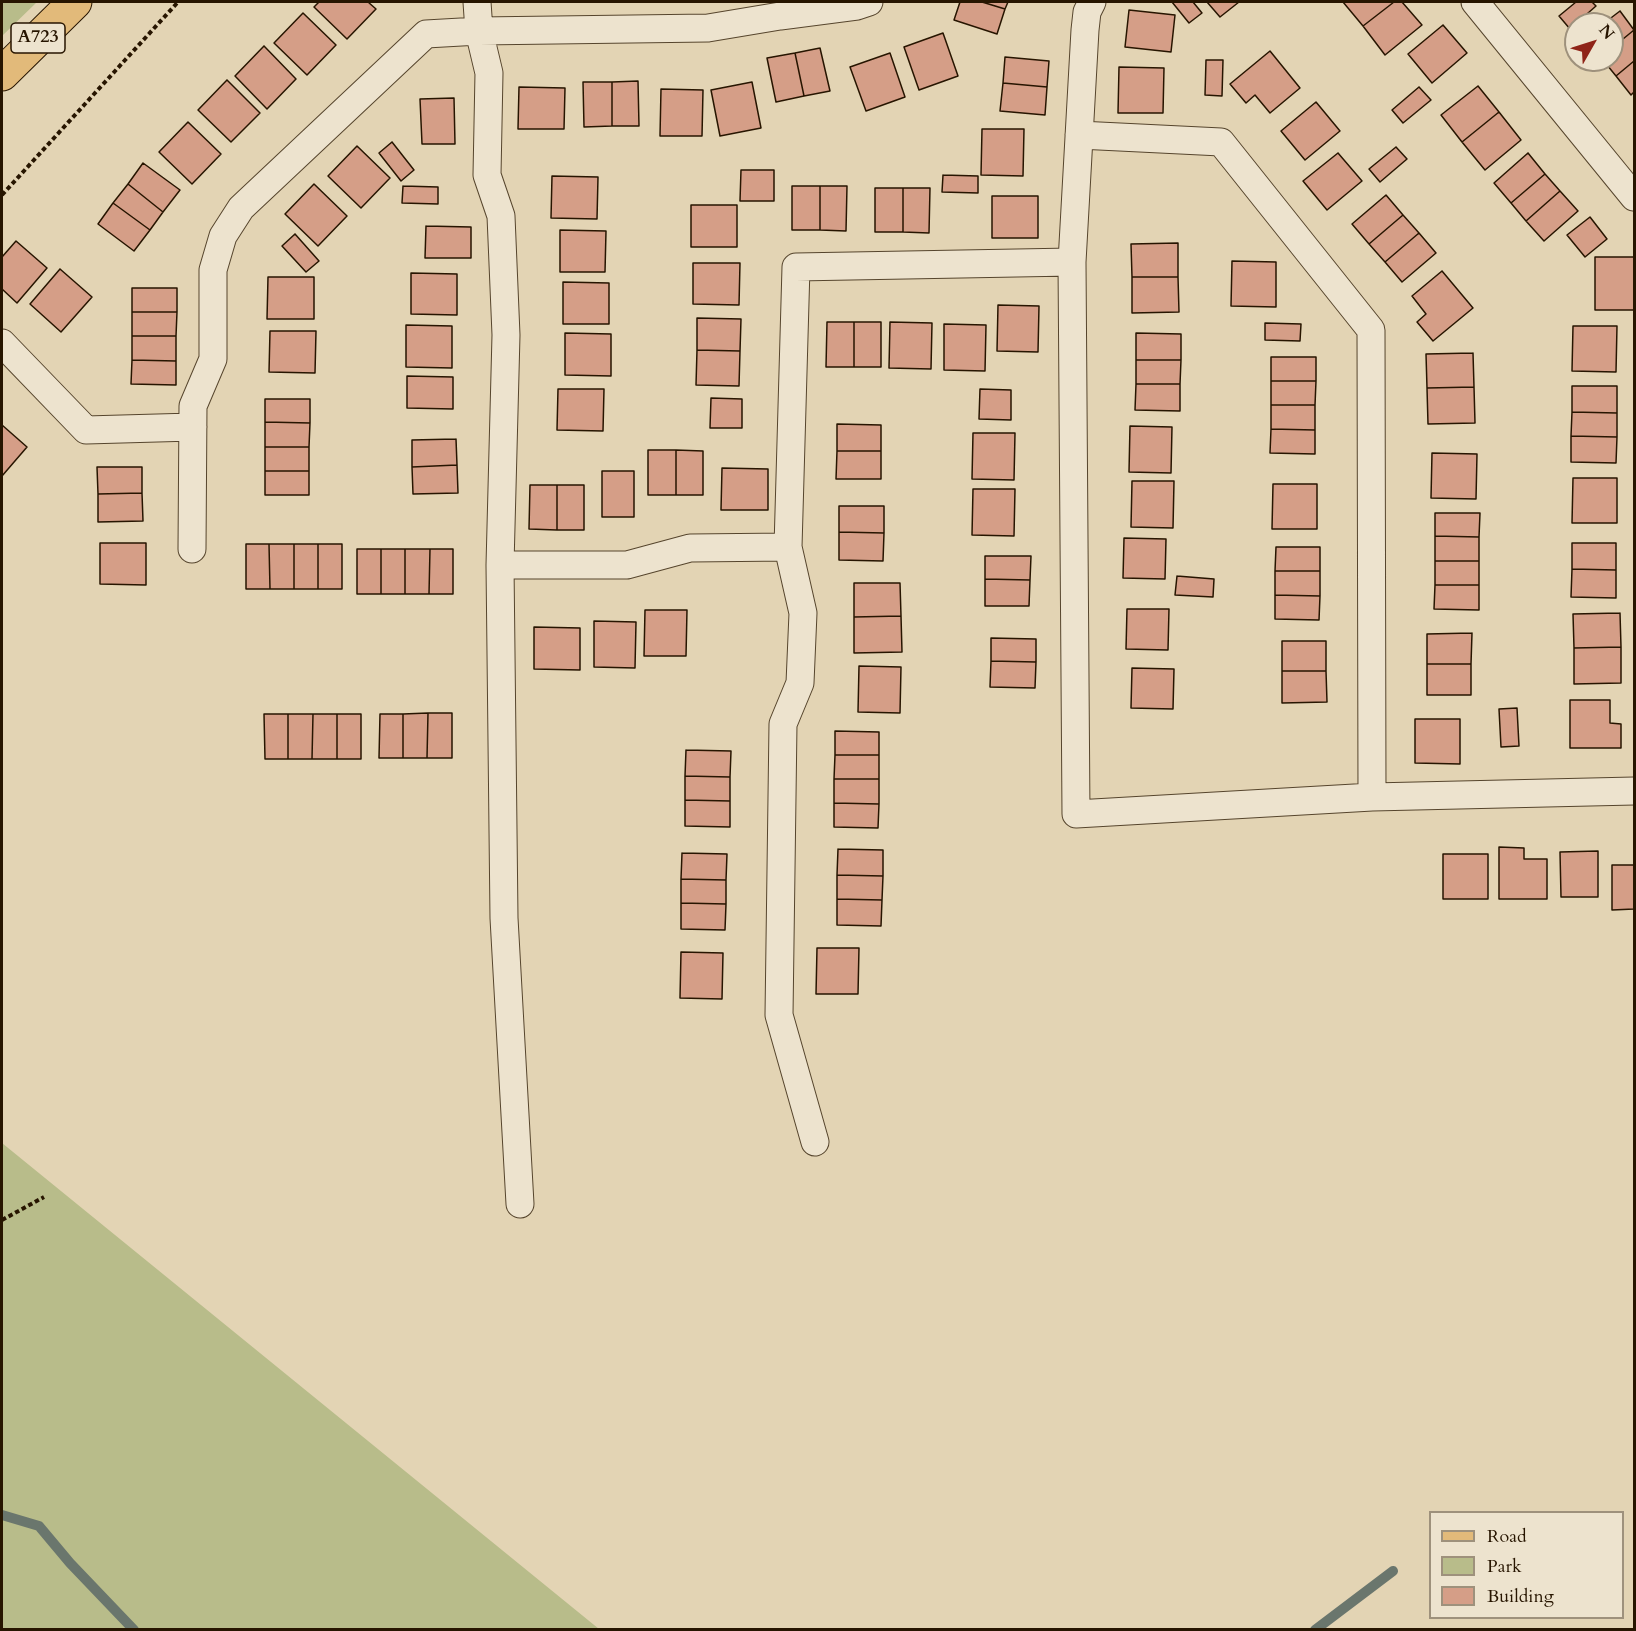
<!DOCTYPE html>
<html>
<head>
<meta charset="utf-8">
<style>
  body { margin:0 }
  #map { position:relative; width:1636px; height:1631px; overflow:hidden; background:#e3d4b4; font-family:Cardo,serif }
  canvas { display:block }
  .frame { position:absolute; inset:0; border:3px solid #271500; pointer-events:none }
  .legend { position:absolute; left:1429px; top:1511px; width:195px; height:108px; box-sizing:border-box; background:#ede3ce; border:2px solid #9e917c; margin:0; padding:8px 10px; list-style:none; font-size:18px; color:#271500 }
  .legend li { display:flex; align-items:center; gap:12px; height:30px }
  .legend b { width:30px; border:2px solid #9e917c }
  .north { position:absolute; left:1564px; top:12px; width:60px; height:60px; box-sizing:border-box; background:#ede3ce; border:2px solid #9e917c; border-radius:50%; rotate:51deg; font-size:16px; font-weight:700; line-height:24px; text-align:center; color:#271500 }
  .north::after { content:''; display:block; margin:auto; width:21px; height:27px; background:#8f2418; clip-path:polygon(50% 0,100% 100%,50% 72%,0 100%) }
</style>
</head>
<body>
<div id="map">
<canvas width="1636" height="1631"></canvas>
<div class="frame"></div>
<ul class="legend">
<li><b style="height:8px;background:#e2ba7a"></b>Road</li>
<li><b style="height:16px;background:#b8bc8a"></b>Park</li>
<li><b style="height:16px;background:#d59e87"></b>Building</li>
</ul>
<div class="north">N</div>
</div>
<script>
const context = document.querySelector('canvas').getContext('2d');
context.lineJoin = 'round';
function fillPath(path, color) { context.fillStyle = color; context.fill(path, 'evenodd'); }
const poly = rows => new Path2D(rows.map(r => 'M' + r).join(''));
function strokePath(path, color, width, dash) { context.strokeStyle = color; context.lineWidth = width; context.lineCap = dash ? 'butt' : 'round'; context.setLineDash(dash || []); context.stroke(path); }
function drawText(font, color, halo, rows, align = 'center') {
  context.font = font + ' Cardo,serif'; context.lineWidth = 5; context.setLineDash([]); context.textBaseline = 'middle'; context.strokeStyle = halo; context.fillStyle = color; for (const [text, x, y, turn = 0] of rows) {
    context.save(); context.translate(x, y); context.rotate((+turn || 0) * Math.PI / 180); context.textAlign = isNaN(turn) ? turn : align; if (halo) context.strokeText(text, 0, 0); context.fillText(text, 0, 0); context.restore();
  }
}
fillPath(poly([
  [2,2,37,2,2,36],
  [2,1143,599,1629,2,1629]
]), '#b8bc8a');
strokePath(poly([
  [2,1515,39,1526,70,1563,134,1630],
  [1315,1630,1393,1571]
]), '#6a766d', 10);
const building = poly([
  [319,2,368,2,376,9,347,39,314,7,319,2],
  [960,2,982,2,1005,9,997,34,954,20,960,2],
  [982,2,1008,2,1005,9,982,2],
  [1172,2,1193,2,1202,13,1189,23,1172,2],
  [1207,2,1239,2,1220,17,1207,2],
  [1343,2,1394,2,1363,26,1343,2],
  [1394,2,1402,2,1422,25,1385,55,1363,26,1394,2],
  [1576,2,1592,2,1596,6,1570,29,1559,16,1576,2],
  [1129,10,1175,15,1171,52,1125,47,1129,10],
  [1620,11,1634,30,1612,48,1612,24,1603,24,1620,11],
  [303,13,336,45,307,75,274,43,303,13],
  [1443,25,1467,53,1432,83,1408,54,1443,25],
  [1634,30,1634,61,1616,76,1603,60,1612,60,1612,48,1634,30],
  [943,33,958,76,919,90,904,47,943,33],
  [264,46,296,79,267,109,235,76,264,46],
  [820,48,830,91,804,96,795,53,820,48],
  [1270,51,1300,88,1270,113,1255,95,1246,103,1230,84,1270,51],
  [795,53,804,96,776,102,767,58,795,53],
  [890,53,905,97,866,111,850,67,890,53],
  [1005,57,1049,61,1047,87,1003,83,1005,57],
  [1206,60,1223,60,1222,96,1205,95,1206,60],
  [1634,61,1634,92,1631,95,1616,76,1634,61],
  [1119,67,1164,68,1163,113,1118,113,1119,67],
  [227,80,260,113,231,142,198,110,227,80],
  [638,81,639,126,612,126,612,82,638,81],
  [583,82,612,82,612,126,584,127,583,82],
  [752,82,761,128,720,136,711,90,752,82],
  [1003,83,1047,87,1045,115,1000,111,1003,83],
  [1478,86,1499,112,1462,142,1441,115,1478,86],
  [519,87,565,88,564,129,518,129,519,87],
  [1419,87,1431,100,1403,123,1392,110,1419,87],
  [661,89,703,90,702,136,660,136,661,89],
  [454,98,455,144,422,144,420,99,454,98],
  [1316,102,1340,131,1305,160,1281,131,1316,102],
  [1499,112,1521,140,1485,170,1462,142,1499,112],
  [188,122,221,154,192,184,159,152,188,122],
  [982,129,1024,129,1023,176,981,175,982,129],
  [392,142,414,170,401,181,379,153,392,142],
  [357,146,390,178,361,208,328,176,357,146],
  [1396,147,1407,159,1380,182,1369,169,1396,147],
  [1338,153,1362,181,1327,210,1303,181,1338,153],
  [1528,153,1545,174,1511,203,1494,183,1528,153],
  [143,163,180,190,163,212,128,184,143,163],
  [741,170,774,170,774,201,740,201,741,170],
  [1545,174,1560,191,1526,221,1511,203,1545,174],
  [943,175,978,176,978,193,942,192,943,175],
  [552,176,598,177,597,219,551,218,552,176],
  [128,184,163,212,150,230,113,203,128,184],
  [314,184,347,216,318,246,285,214,314,184],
  [403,186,438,187,438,204,402,203,403,186],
  [792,186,820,186,820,230,792,230,792,186],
  [820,186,847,186,846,231,820,230,820,186],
  [875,188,903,188,903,232,875,232,875,188],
  [903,188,930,188,929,233,903,232,903,188],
  [1560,191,1578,211,1544,241,1526,221,1560,191],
  [1386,195,1403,215,1369,244,1352,224,1386,195],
  [992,196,1038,196,1038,238,992,238,992,196],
  [113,203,150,230,134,251,98,224,113,203],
  [691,205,737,205,737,247,691,247,691,205],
  [1403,215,1419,233,1385,262,1369,244,1403,215],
  [1590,217,1607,239,1585,257,1567,235,1590,217],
  [426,226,471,227,471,258,425,258,426,226],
  [560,230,606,231,605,272,560,272,560,230],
  [1419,233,1436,253,1402,282,1385,262,1419,233],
  [295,234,319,261,306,272,282,246,295,234],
  [16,241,47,268,17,303,2,289,2,257,16,241],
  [1178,243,1178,277,1132,277,1131,244,1178,243],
  [1595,257,1634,257,1634,310,1595,310,1595,257],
  [1232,261,1276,262,1276,307,1231,306,1232,261],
  [693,263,740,263,739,305,693,304,693,263],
  [60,269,92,297,61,332,30,304,60,269],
  [1442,271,1473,308,1433,341,1417,322,1426,314,1412,296,1442,271],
  [411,273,457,274,457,315,411,314,411,273],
  [268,277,314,277,314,319,267,319,268,277],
  [1132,277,1178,277,1179,312,1132,313,1132,277],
  [563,282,609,283,609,324,563,324,563,282],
  [132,288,177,288,177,312,132,312,132,288],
  [998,305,1039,306,1038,352,997,351,998,305],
  [132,312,177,312,176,336,132,336,132,312],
  [697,318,741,319,740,351,697,350,697,318],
  [827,322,854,322,854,367,826,367,827,322],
  [854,322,881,322,881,367,854,367,854,322],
  [890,322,932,323,931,369,889,368,890,322],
  [1265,323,1301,324,1300,341,1265,340,1265,323],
  [944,324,986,325,985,371,944,370,944,324],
  [406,325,452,326,452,368,406,367,406,325],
  [1573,326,1617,326,1616,372,1572,371,1573,326],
  [270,331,316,331,315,373,269,372,270,331],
  [565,333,611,334,611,376,565,375,565,333],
  [1136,333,1181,334,1181,360,1136,360,1136,333],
  [132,336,176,336,176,361,132,360,132,336],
  [697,350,740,351,739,386,696,385,697,350],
  [1473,353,1474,387,1427,388,1426,354,1473,353],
  [1271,357,1316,357,1316,381,1271,381,1271,357],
  [132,360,176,361,176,385,131,384,132,360],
  [1136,360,1181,360,1180,384,1136,384,1136,360],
  [407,376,453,377,453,409,407,408,407,376],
  [1271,381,1316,381,1315,405,1271,405,1271,381],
  [1136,384,1180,384,1180,411,1135,410,1136,384],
  [1572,386,1617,386,1617,413,1572,412,1572,386],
  [1474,387,1475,423,1428,424,1427,388,1474,387],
  [558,389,604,389,603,431,557,430,558,389],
  [980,389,1011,390,1011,420,979,419,980,389],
  [711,398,742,399,742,428,710,428,711,398],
  [265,399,310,399,310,423,265,422,265,399],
  [1271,405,1315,405,1315,430,1271,429,1271,405],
  [1572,412,1617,413,1617,437,1571,436,1572,412],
  [265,422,310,423,309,447,265,447,265,422],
  [837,424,881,425,881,451,837,451,837,424],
  [2,425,27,447,2,476,2,425],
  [1130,426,1172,427,1171,473,1129,472,1130,426],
  [1271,429,1315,430,1315,454,1270,453,1271,429],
  [973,433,1015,433,1014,480,972,479,973,433],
  [1571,436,1617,437,1616,463,1571,462,1571,436],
  [456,439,457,465,412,467,412,440,456,439],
  [265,447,309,447,309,471,265,471,265,447],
  [648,450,676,450,676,495,648,495,648,450],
  [676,450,703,451,703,495,676,495,676,450],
  [837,451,881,451,881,479,836,479,837,451],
  [1432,453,1477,454,1476,499,1431,498,1432,453],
  [457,465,458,493,413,494,412,467,457,465],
  [97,467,142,467,142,493,98,494,97,467],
  [722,468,768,469,768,510,721,510,722,468],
  [265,471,309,471,309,495,265,495,265,471],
  [602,471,634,471,634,517,602,517,602,471],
  [1573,478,1617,478,1617,523,1572,523,1573,478],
  [1132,481,1174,481,1173,528,1131,527,1132,481],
  [1273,484,1317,484,1317,529,1272,529,1273,484],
  [530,485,557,485,557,530,529,529,530,485],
  [557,485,584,485,584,530,557,530,557,485],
  [973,489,1015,489,1014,536,972,535,973,489],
  [142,493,143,521,98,522,98,494,142,493],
  [839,506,884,506,884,533,839,532,839,506],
  [1435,513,1480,513,1479,537,1435,536,1435,513],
  [839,532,884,533,883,561,839,560,839,532],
  [1435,536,1479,537,1479,561,1435,561,1435,536],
  [1124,538,1166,539,1165,579,1123,578,1124,538],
  [100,543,146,543,146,585,100,584,100,543],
  [1572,543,1616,543,1616,570,1572,569,1572,543],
  [246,544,269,544,270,589,246,589,246,544],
  [269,544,294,544,294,589,270,589,269,544],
  [294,544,318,544,318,589,294,589,294,544],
  [318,544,342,544,342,589,318,589,318,544],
  [1276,547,1320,547,1320,571,1275,571,1276,547],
  [357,549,381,549,381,594,357,594,357,549],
  [381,549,405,549,405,594,381,594,381,549],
  [405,549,430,549,429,594,405,594,405,549],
  [430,549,453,549,453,594,429,594,430,549],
  [985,556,1031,556,1030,580,985,579,985,556],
  [1435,561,1479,561,1479,585,1435,585,1435,561],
  [1572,569,1616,570,1616,598,1571,597,1572,569],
  [1275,571,1320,571,1320,596,1275,595,1275,571],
  [1177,576,1214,579,1213,597,1175,595,1177,576],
  [985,579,1030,580,1029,606,985,606,985,579],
  [854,583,900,583,901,616,854,617,854,583],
  [1435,585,1479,585,1479,610,1434,609,1435,585],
  [1275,595,1320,596,1319,620,1275,619,1275,595],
  [1127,609,1169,609,1168,650,1126,649,1127,609],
  [645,610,687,610,686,656,644,656,645,610],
  [1620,613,1621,647,1574,648,1573,614,1620,613],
  [901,616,902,652,854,653,854,617,901,616],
  [594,621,636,622,635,668,594,667,594,621],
  [534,627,580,628,580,670,534,669,534,627],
  [1472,633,1471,664,1427,664,1427,634,1472,633],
  [991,638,1036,639,1036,662,991,661,991,638],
  [1282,641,1326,641,1326,671,1282,671,1282,641],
  [1621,647,1621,683,1574,684,1574,648,1621,647],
  [991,661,1036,662,1035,688,990,687,991,661],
  [1427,664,1471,664,1471,695,1427,695,1427,664],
  [859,666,901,667,900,713,858,712,859,666],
  [1132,668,1174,669,1173,709,1131,708,1132,668],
  [1282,671,1326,671,1327,702,1282,703,1282,671],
  [1570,700,1610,700,1610,723,1621,724,1621,748,1570,748,1570,700],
  [1517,708,1519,746,1501,747,1499,709,1517,708],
  [428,713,452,713,452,758,427,758,428,713],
  [428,713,427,758,403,758,403,714,428,713],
  [264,714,288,714,288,759,265,759,264,714],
  [288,714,313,714,312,759,288,759,288,714],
  [313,714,337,714,337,759,312,759,313,714],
  [337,714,361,714,361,759,337,759,337,714],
  [380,714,403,714,403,758,379,758,380,714],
  [1415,719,1460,719,1460,764,1415,763,1415,719],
  [835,731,879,732,879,755,835,755,835,731],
  [686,750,731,751,730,777,685,776,686,750],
  [835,755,879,755,879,779,834,779,835,755],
  [685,776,730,777,730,801,685,800,685,776],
  [834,779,879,779,879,804,834,803,834,779],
  [685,800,730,801,730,827,685,826,685,800],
  [834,803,879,804,878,828,834,827,834,803],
  [1499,847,1524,848,1524,859,1547,859,1547,899,1499,899,1499,847],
  [838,849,883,850,883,876,837,875,838,849],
  [1598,851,1598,897,1561,897,1560,852,1598,851],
  [682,853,727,854,726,880,681,879,682,853],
  [1443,854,1488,854,1488,899,1443,899,1443,854],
  [1612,865,1634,865,1634,909,1612,910,1612,865],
  [837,875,883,876,882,900,837,899,837,875],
  [681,879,726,880,726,904,681,903,681,879],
  [837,899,882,900,881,926,837,925,837,899],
  [681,903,726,904,725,930,681,929,681,903],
  [817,948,859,948,858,994,816,994,817,948],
  [681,952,723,953,722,999,680,998,681,952]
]);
fillPath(building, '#d59e87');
strokePath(building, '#271500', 1.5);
const street = poly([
  [477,2,479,31,489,73,487,175,501,216,506,335,500,565,504,918,520,1204],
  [1092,2,1087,12,1085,30,1072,262,1076,814,1372,797,1634,791],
  [1475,2,1634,197],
  [1079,135,1221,142,1371,330,1372,797],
  [2,343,86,430,193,427],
  [192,549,193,406,213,359,213,270,223,236,241,208,426,34,479,31,708,28,780,16,857,6,869,2],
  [500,565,627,565,690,548,788,547],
  [815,1142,779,1015,783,724,800,683,803,613,788,547,796,267,1072,262]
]);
const primary = poly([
  [2,74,75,2]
]);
strokePath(street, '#56452d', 29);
strokePath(primary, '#271500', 35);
strokePath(poly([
  [2,195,178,2],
  [2,1220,44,1197]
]), '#271500', 4, [4.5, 3]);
strokePath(street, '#ede3ce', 27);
strokePath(primary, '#e2ba7a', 33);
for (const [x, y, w] of [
  [38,38,54]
]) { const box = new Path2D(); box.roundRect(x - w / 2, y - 15, w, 30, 4.5); context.fillStyle = '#ede3ce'; context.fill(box); strokePath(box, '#271500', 1.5); }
drawText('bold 18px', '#271500', null, [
  ["A723",38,38]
]);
</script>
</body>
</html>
